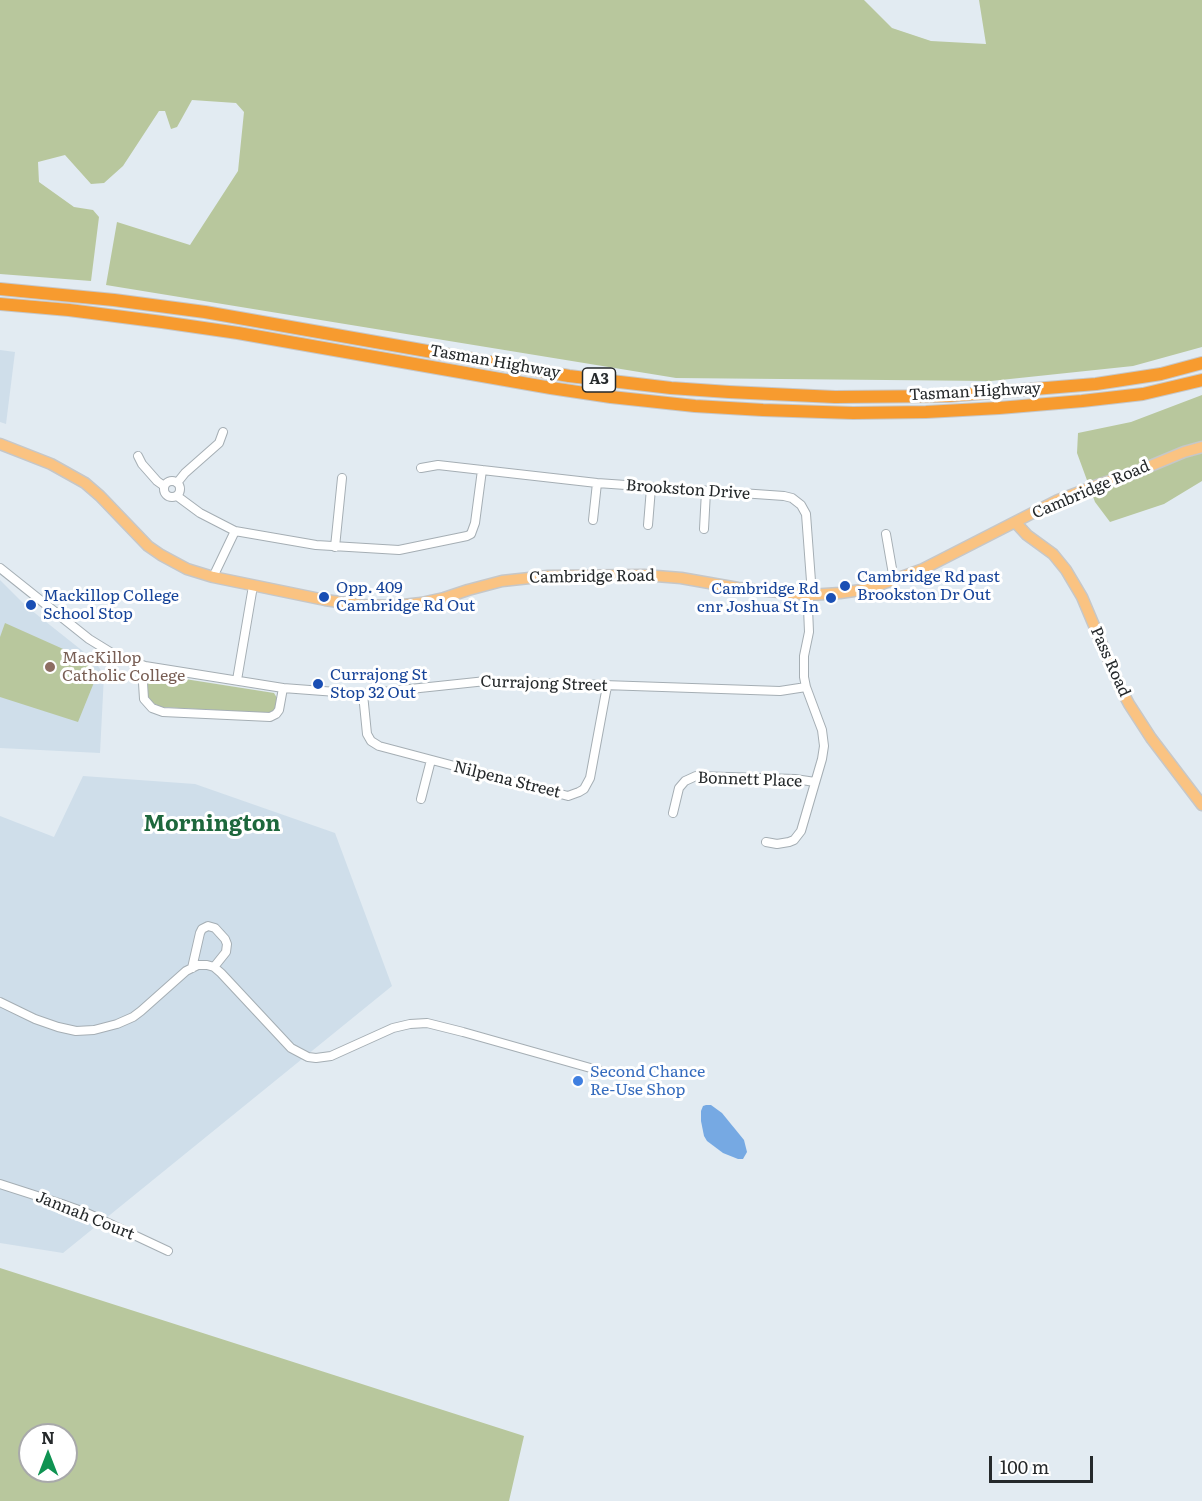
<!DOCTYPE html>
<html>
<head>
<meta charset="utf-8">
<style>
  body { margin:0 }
  #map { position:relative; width:1202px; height:1501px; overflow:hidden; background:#e2ebf2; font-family:Literata,serif }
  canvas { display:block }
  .north { position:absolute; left:18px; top:1423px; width:60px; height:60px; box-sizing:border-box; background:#fff; border:2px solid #a8a9aa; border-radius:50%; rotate:0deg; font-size:16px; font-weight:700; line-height:24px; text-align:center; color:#25292b }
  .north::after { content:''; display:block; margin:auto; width:21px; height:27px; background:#0f9352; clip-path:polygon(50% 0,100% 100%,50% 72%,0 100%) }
  .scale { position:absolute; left:989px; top:1456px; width:104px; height:27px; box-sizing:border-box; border:3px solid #25292b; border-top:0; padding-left:8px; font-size:18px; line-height:21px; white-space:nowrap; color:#25292b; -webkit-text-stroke:4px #fff; paint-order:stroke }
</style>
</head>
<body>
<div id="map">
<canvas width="1202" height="1501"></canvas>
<div class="north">N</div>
<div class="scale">100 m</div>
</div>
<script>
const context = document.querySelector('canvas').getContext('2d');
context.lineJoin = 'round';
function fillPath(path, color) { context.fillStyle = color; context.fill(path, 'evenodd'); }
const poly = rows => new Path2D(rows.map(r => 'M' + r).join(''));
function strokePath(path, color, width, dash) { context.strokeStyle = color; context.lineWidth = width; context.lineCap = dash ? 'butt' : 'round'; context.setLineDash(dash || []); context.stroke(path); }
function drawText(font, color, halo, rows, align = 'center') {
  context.font = font + ' Literata,serif'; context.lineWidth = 6; context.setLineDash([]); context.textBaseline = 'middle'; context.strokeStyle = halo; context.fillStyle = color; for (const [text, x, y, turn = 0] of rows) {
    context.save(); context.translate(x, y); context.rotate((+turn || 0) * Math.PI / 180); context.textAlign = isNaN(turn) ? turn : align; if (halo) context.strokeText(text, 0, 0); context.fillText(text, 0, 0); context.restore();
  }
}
fillPath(poly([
  [0,350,15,352,6,424,0,422],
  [0,580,26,606,94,660,104,675,100,753,0,748],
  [83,776,195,784,335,833,392,986,63,1253,0,1243,0,816,54,837]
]), '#cfdeea');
fillPath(poly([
  [0,0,864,0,892,28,931,41,986,44,979,0,1202,0,1202,347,1133,366,991,381,676,378,106,285,117,222,190,245,238,171,244,112,236,103,192,100,177,127,171,129,165,111,159,111,123,166,104,183,91,184,65,155,38,162,39,182,74,207,93,210,99,217,91,281,0,274],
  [1202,395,1202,481,1164,504,1110,522,1095,502,1077,453,1078,433,1131,422],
  [5,623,90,661,97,675,78,722,0,697,0,637],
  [153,674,274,693,277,698,275,708,273,712,269,713,161,707,153,703,147,695,147,682,151,675],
  [0,1268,524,1436,509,1501,0,1501],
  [30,1435,66,1435,66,1471,30,1471]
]), '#b8c79d');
fillPath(poly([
  [706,1105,711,1105,722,1113,744,1140,747,1152,743,1159,738,1159,723,1153,707,1141,704,1136,701,1121,701,1111,703,1106]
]), '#76a9e3');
const minor = poly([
  [138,456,142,464,157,481,164,486],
  [482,470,597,483,784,496,792,498,801,505,806,514,811,581,808,608,809,632,804,656,804,677,806,687,822,730,824,746,822,759,801,831,794,840,789,842,777,844,766,842],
  '164 489a8 8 0 1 1 16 0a8 8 0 1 1-16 0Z',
  [177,483,185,473,219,443,223,432],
  [177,496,200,513,235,531,316,545,399,550,467,536,471,534,475,523,482,470,438,465,421,468],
  [593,520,597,483],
  [648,525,651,488],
  [704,529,706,491],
  [886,534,894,580],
  [335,547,342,478],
  [0,568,89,639,115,655,145,666,283,688,363,694,486,681,780,691,806,687],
  [213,577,235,531],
  [145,666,143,683,144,699,152,708,163,712,270,717,276,714,279,710,283,688],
  [237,680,253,586],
  [363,694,367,734,371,741,379,746,568,796,579,792,584,789,590,778,607,686],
  [421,799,431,760],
  [673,813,679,788,685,781,696,776,795,779,815,782],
  [192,968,200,933,202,929,208,926,215,928,225,939,227,944,226,952,214,967],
  [0,1002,35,1019,58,1027,76,1031,94,1030,117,1024,133,1017,141,1011,186,971,198,965,207,965,214,967,221,973,291,1048,308,1057,316,1058,331,1056,393,1028,410,1024,427,1023,463,1032,601,1071],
  [0,1184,62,1204,87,1213,168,1251]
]);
const major = poly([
  [0,444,51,464,85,483,100,496,148,546,161,555,187,569,213,577,325,600,361,605,394,606,421,603,444,598,468,590,502,581,548,576,644,575,681,578,738,588,810,595,840,593,868,589,923,569,1058,500,1095,486,1131,474,1184,452,1202,447],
  [1016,523,1027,535,1053,554,1066,570,1082,597,1120,687,1129,704,1151,738,1202,805]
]);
const highway = poly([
  [0,289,114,300,205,312,569,376,671,388,729,392,835,397,947,396,1096,384,1161,374,1202,363],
  [0,304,69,310,162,322,238,333,551,388,611,397,695,406,763,410,853,413,926,412,999,408,1082,401,1143,394,1202,380]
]);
strokePath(minor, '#a5aeb4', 10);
strokePath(major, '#c6c7c8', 13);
strokePath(highway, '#c6c7c8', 14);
strokePath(minor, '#fff', 8);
strokePath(major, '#fac382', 10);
strokePath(highway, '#f79b2f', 12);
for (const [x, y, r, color] of [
  [845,586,6,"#1a4fb4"],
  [324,597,6,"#1a4fb4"],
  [831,598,6,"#1a4fb4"],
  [31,605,6,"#1a4fb4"],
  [50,667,6,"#8d6e63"],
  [318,684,6,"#1a4fb4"],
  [578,1081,6,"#3f7fe0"]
]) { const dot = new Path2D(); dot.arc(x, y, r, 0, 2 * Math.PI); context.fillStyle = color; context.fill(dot); strokePath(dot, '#fff', 2); }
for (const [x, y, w] of [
  [599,380,33]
]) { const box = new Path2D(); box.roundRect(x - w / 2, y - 12, w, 24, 4.5); context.fillStyle = '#fff'; context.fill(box); strokePath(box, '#25292b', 1.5); }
drawText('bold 15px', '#25292b', null, [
  ["A3",599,380]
]);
drawText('16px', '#25292b', '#fff', [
  ["Tasman Highway",495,362,10],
  ["Tasman Highway",975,392,-3],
  ["Brookston Drive",688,490,4],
  ["Cambridge Road",1091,490,-23],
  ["Cambridge Road",592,577,-1],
  ["Pass Road",1110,662,66],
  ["Currajong Street",544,684,2],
  ["Nilpena Street",507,780,14],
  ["Bonnett Place",750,780,2],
  ["Jannah Court",85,1216,22]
]);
drawText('16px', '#164399', '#fff', [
  ["Cambridge Rd past",857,577],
  ["Brookston Dr Out",857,595],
  ["Opp. 409",336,588],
  ["Cambridge Rd Out",336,606],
  ["Cambridge Rd",819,589,"right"],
  ["cnr Joshua St In",819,607,"right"],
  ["Mackillop College",43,596],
  ["School Stop",43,614],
  ["Currajong St",330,675],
  ["Stop 32 Out",330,693]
], 'left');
drawText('16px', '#785e54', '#fff', [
  ["MacKillop",62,658],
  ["Catholic College",62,676]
], 'left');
drawText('16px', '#366cbe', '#fff', [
  ["Second Chance",590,1072],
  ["Re-Use Shop",590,1090]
], 'left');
drawText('bold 22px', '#1d673c', '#fff', [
  ["Mornington",212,825]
]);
</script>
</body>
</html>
